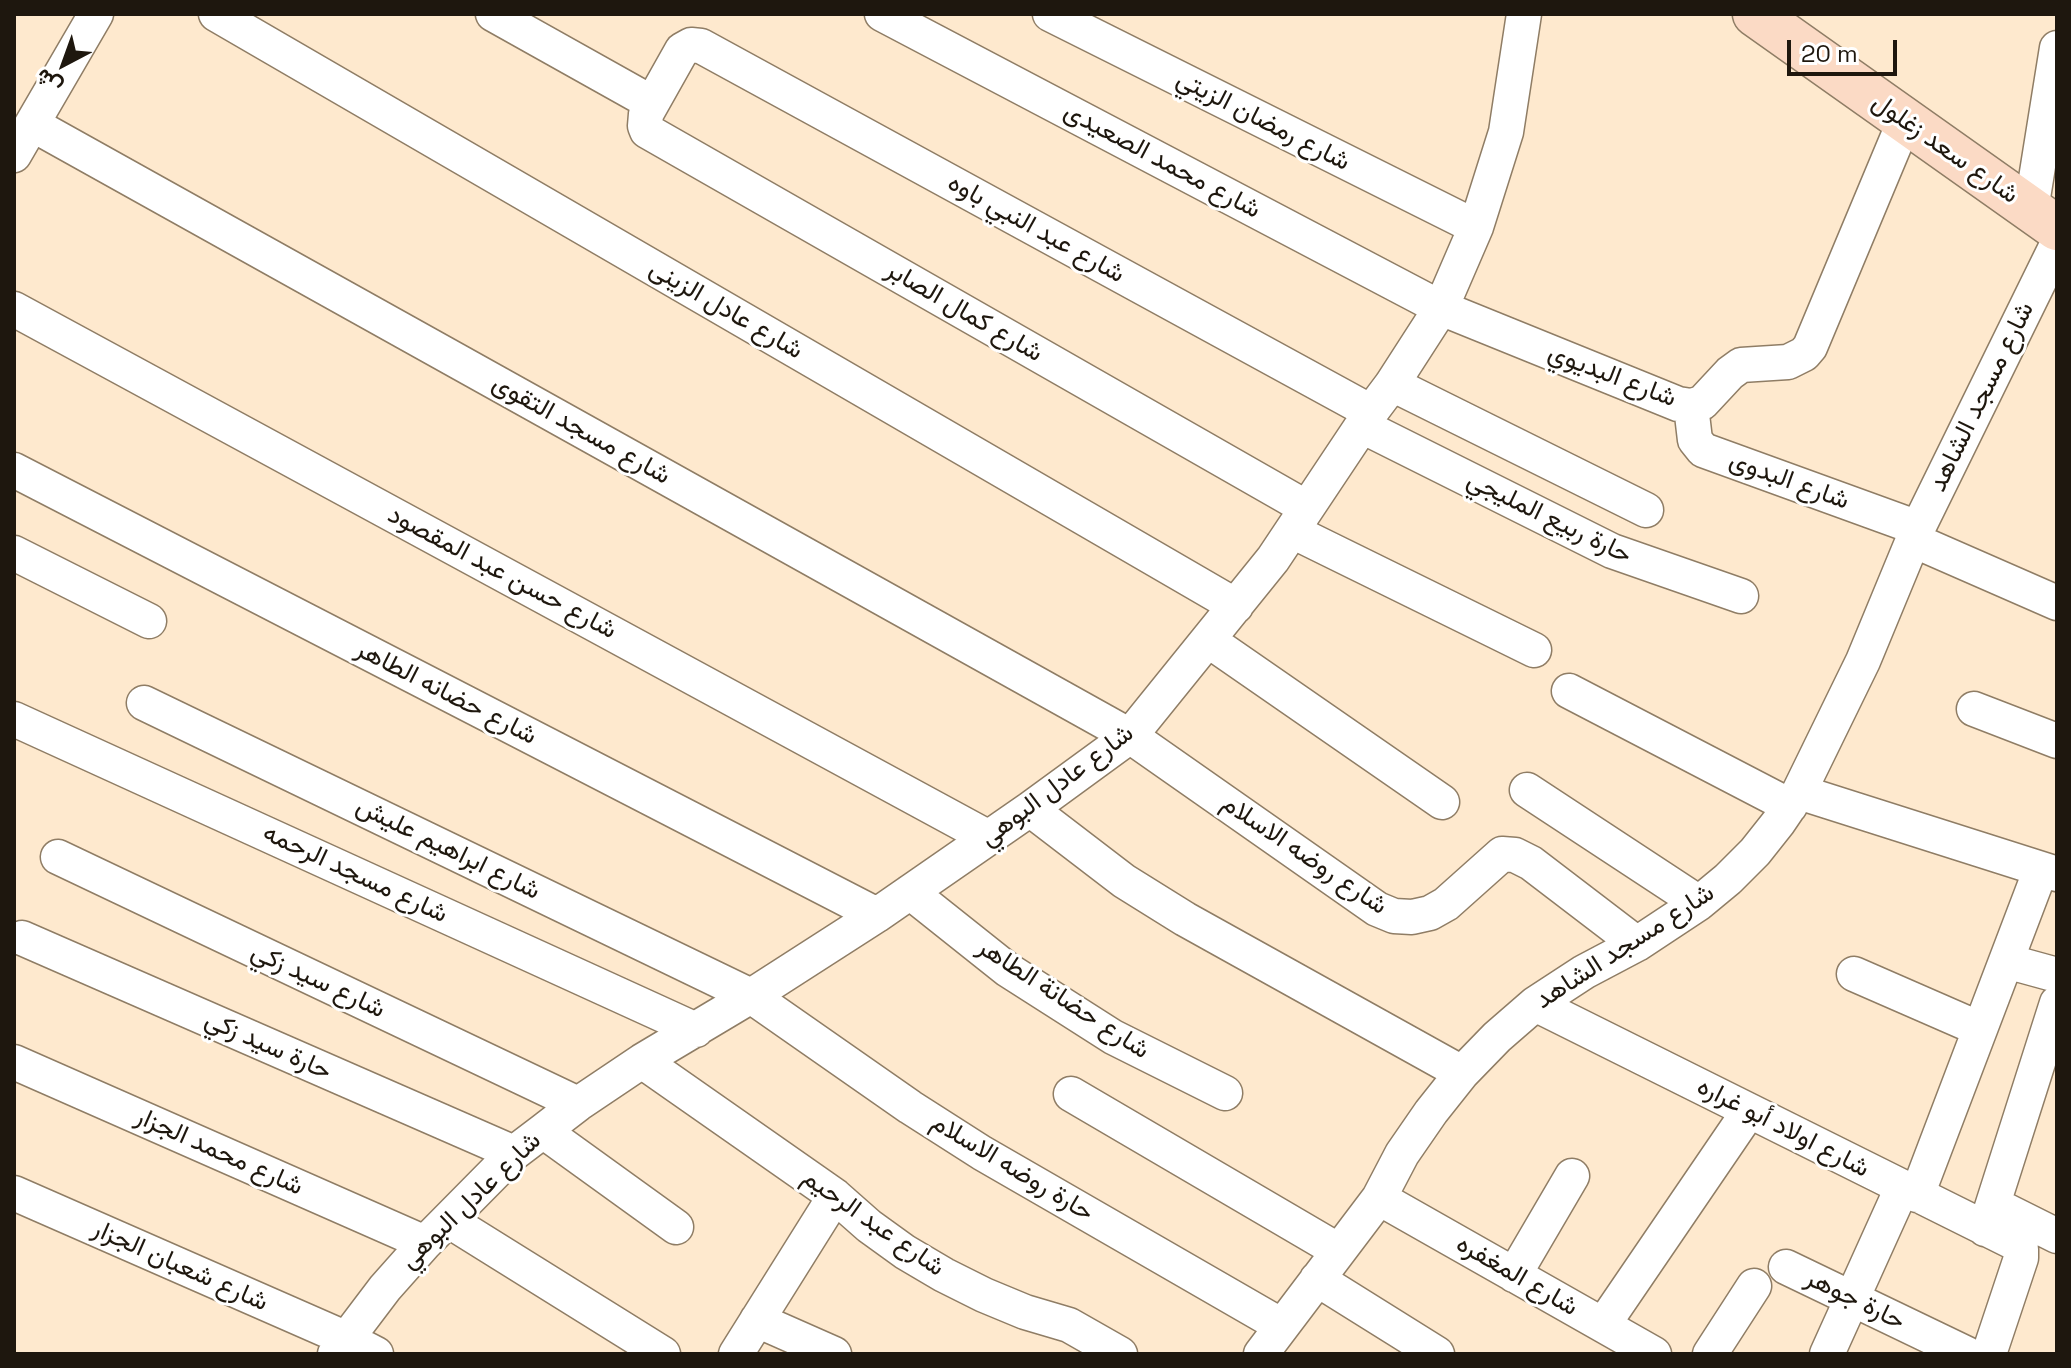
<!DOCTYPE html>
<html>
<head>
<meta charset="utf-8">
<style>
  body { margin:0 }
  #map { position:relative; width:2071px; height:1368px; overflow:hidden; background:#fee9ce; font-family:"Space Grotesk",Vazirmatn,sans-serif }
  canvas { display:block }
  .frame { position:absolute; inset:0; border:16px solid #1e170e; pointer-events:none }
  .north { position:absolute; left:24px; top:24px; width:80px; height:80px; -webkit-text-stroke:6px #fff; paint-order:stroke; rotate:221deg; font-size:22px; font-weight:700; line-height:32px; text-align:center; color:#1e170e }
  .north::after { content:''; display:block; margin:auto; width:28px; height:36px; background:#1e170e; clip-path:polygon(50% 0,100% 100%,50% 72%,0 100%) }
  .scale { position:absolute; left:1787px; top:40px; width:110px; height:36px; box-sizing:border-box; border:4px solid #1e170e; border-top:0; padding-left:10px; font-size:24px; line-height:28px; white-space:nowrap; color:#1e170e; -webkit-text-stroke:6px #fff; paint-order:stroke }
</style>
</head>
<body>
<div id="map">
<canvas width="2071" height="1368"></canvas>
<div class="frame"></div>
<div class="north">ش</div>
<div class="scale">20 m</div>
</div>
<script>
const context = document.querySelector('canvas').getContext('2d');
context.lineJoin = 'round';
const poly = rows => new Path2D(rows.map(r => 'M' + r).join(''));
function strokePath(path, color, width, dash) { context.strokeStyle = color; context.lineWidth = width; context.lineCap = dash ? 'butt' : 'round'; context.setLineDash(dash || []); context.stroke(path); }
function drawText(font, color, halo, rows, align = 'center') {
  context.font = font + ' "Space Grotesk",Vazirmatn,sans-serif'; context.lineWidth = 6; context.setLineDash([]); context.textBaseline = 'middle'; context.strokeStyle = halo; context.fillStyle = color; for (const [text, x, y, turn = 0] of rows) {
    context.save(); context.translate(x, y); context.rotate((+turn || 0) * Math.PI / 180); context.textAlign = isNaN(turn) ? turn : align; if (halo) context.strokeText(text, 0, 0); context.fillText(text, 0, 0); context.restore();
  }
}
const street = poly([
  [216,14,1236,606],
  [493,14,652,103],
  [882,14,1441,308,1678,404,1691,406,1702,403,1730,373,1741,365,1788,362,1804,354,1810,347,1905,120],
  [1050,14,1476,227],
  [32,124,1130,736,1377,909,1394,916,1412,917,1430,913,1446,904,1502,854,1515,855,1531,863,1637,944],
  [14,155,96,14],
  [2031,210,2057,48],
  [14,309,989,838],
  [1392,384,1646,510],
  [1691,406,1695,440,1703,450,1918,528],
  [1362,426,1612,551,1741,596],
  [14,470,877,915],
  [1307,508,647,131,645,126,646,114,682,50,691,45,701,46,1371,412],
  [1292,531,1534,650],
  [1913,540,2057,603],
  [14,553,149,621],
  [1208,640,1442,802],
  [1569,691,1790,806],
  [144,703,751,996,910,1107,982,1153,1282,1326],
  [1974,709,2057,741],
  [14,719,696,1030],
  [1527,790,1699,903],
  [1799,792,2057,874],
  [1030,809,1124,881,1185,919,1462,1073],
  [58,857,578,1104],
  [910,892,1008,970,1113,1037,1225,1093],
  [22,938,514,1153],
  [2006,961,2057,975],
  [1854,974,1980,1029],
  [1535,1004,2013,1242,2021,1249,2021,1258,1989,1354],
  [642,1061,835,1196,869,1226,905,1252,944,1275,984,1295,1025,1312,1069,1325,1120,1354],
  [14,1062,425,1243],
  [1071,1094,1339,1251],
  [543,1131,676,1227],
  [14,1193,347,1339,376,1354],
  [1917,1195,2041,869],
  [1379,1198,1654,1354],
  [1993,1204,2057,1236],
  [448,1220,663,1354],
  [1985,1229,2057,1003],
  [1786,1267,1967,1354],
  [1514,1275,1572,1176],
  [1317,1279,1437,1354],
  [757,1320,834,1354],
  [1603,1325,1749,1111],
  [335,1354,385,1288,425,1243,514,1153,543,1131,578,1104,642,1061,751,996,877,915,1030,809,1130,736,1273,559,1371,412,1392,384,1441,308,1476,227,1506,132,1524,14],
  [736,1354,835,1196],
  [1261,1354,1379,1198,1402,1154,1431,1112,1462,1073,1497,1037,1535,1004,1584,972,1637,944,1699,903,1728,879,1755,852,1778,823,1799,792,1863,661,1918,528,2057,245],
  [1710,1354,1754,1286],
  [1827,1354,1902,1188]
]);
const secondary = poly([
  [1755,14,2057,228]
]);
strokePath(street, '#8f7d65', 37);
strokePath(secondary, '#8f7d65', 47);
strokePath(street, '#fff', 34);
strokePath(secondary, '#fbdac5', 44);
drawText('26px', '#1e170e', '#fff', [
  ["شارع رمضان الزيتي",1263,121,27],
  ["شارع سعد زغلول",1945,149,35],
  ["شارع محمد الصعيدى",1162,161,28],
  ["شارع عبد النبي باوه",1036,229,29],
  ["شارع عادل الزينى",726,310,30],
  ["شارع كمال الصابر",964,312,30],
  ["شارع البديوي",1612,376,21],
  ["شارع مسجد الشاهد",1982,397,-64],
  ["شارع مسجد التقوى",581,430,29],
  ["شارع البدوى",1789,481,20],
  ["حارة ربيع المليجي",1549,518,26],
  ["شارع حسن عبد المقصود",502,573,28],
  ["شارع حضانه الطاهر",446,693,27],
  ["شارع عادل البوهي",1057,786,-37],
  ["شارع ابراهيم عليش",448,849,26],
  ["شارع روضه الاسلام",1304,855,34],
  ["شارع مسجد الرحمه",355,874,25],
  ["شارع مسجد الشاهد",1625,947,-33],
  ["شارع سيد زكي",318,981,25],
  ["شارع حضانة الطاهر",1063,999,33],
  ["حارة سيد زكي",268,1046,24],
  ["شارع اولاد أبو غراره",1783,1128,27],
  ["شارع محمد الجزار",219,1152,24],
  ["حارة روضه الاسلام",1012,1168,31],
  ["شارع عادل البوهي",471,1201,-44],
  ["شارع عبد الرحيم",873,1223,35],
  ["شارع شعبان الجزار",180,1266,24],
  ["شارع المغفره",1517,1276,30],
  ["حارة جوهر",1855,1300,26]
]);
</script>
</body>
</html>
